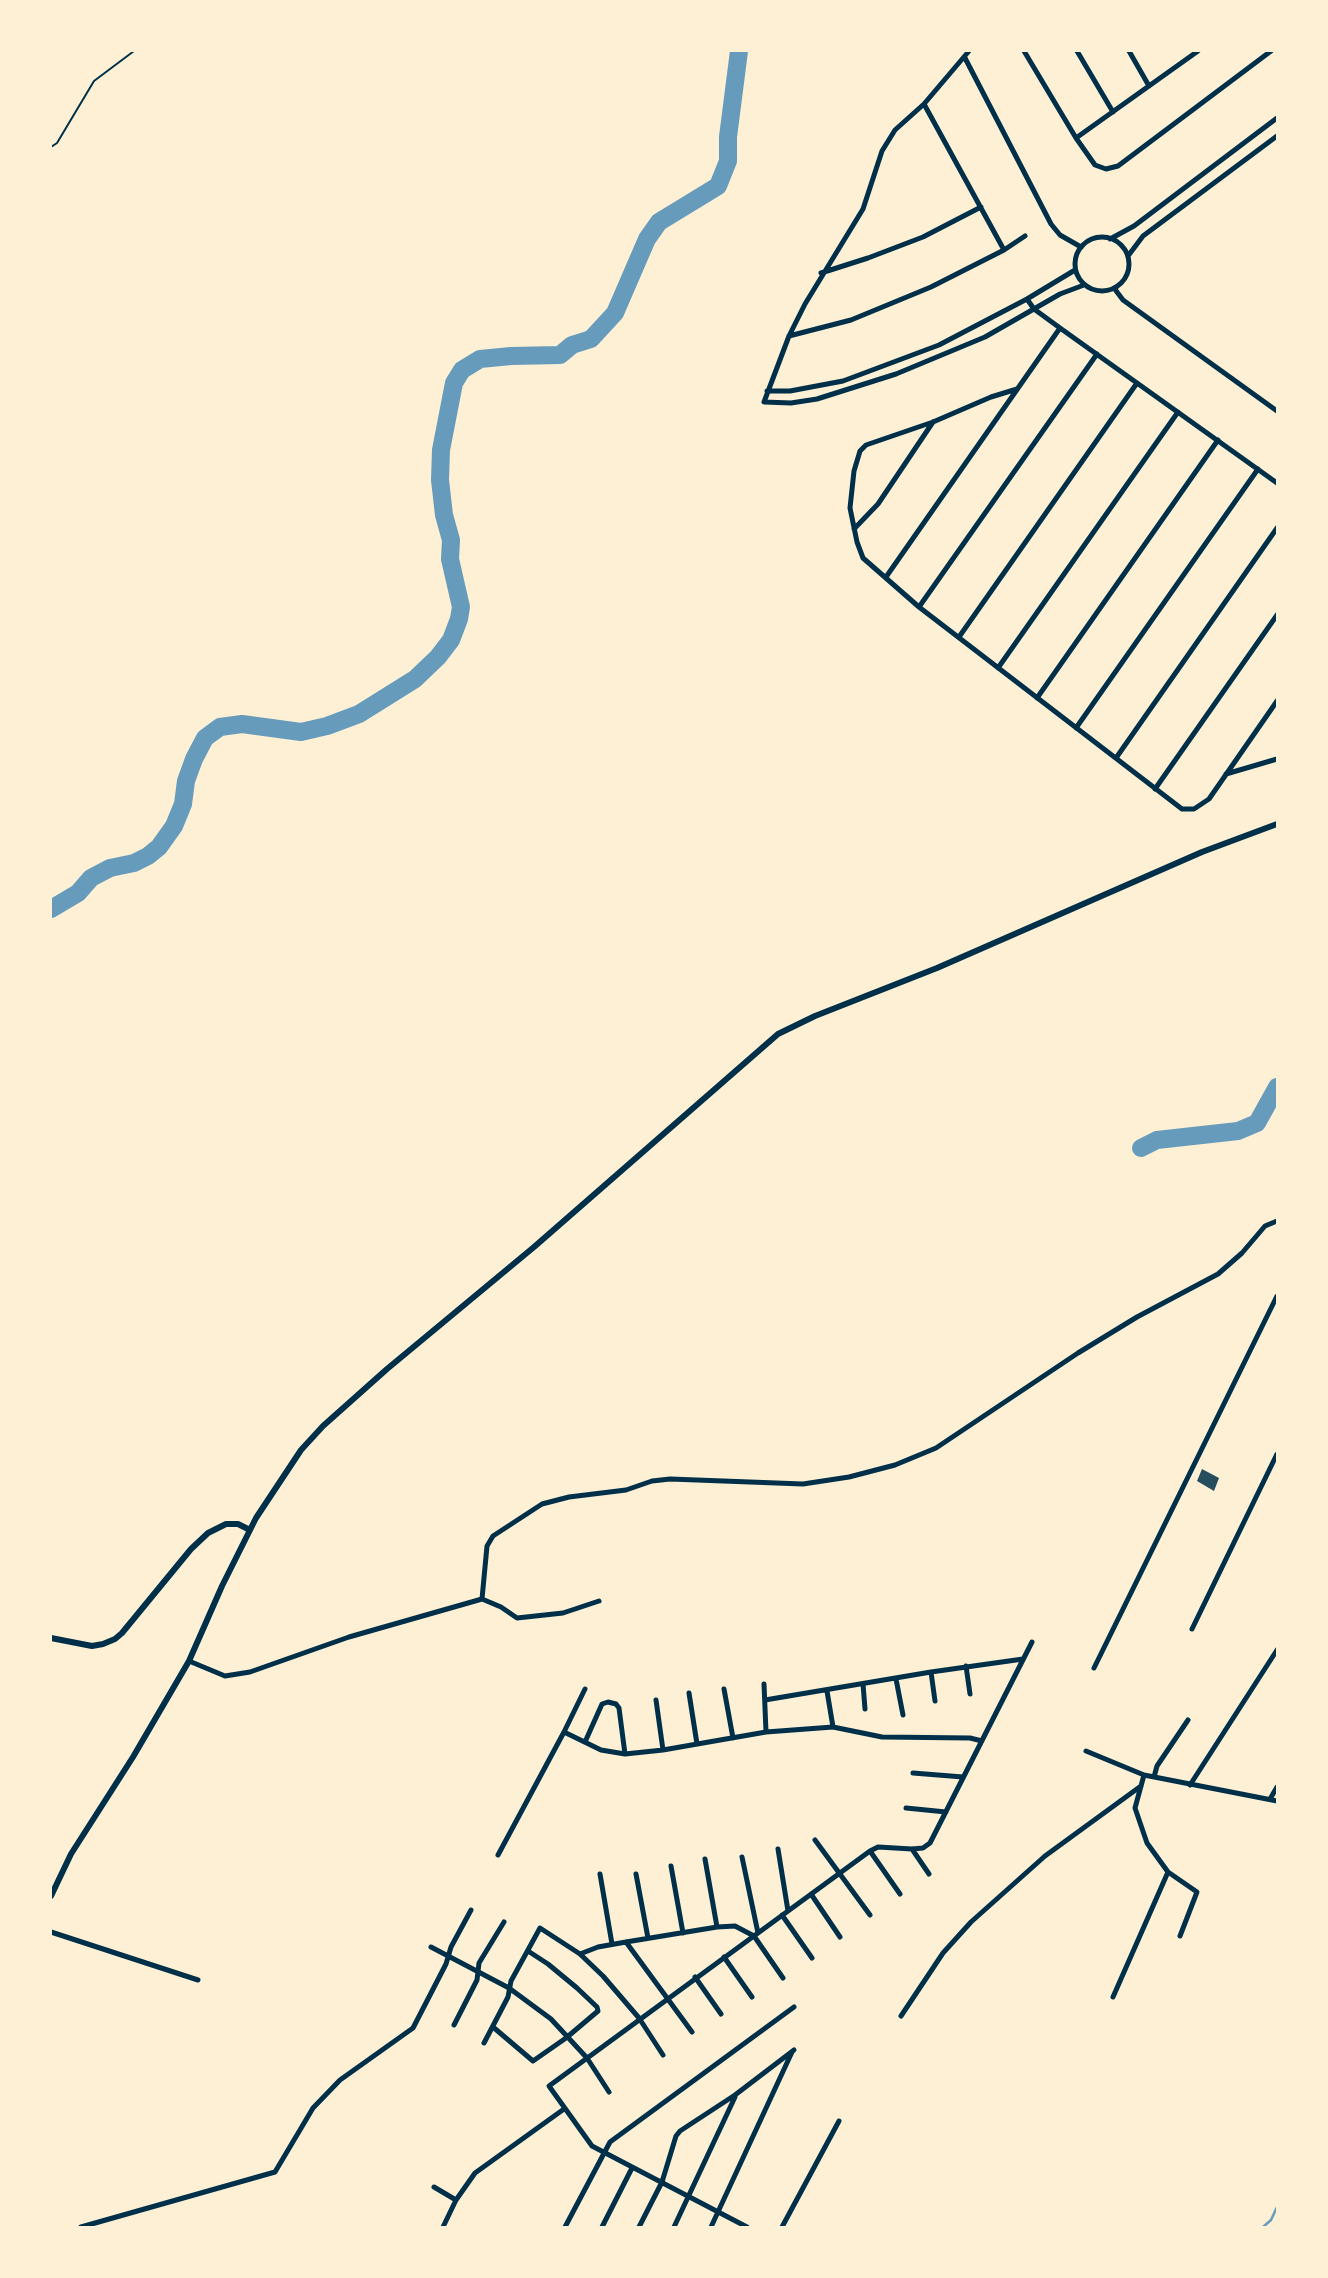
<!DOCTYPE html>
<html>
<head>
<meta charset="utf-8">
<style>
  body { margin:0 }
  #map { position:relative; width:1328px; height:2278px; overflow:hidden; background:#fdf0d5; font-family:Overpass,sans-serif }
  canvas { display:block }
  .frame { position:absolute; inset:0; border:52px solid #fdf0d5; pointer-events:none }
</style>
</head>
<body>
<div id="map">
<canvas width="1328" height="2278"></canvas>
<div class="frame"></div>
</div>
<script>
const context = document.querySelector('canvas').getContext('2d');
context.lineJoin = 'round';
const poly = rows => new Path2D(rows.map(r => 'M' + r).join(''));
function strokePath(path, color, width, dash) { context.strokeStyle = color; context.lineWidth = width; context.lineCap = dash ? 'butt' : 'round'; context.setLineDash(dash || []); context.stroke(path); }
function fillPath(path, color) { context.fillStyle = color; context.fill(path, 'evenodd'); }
strokePath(poly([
  [1263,2227,1271,2220,1277,2207]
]), '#669bbc', 2.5);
strokePath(poly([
  [51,909,78,893,91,878,110,868,134,863,148,856,159,847,174,826,183,804,186,781,194,759,205,738,220,727,242,724,301,732,327,726,359,714,415,679,438,657,451,640,459,619,461,607,450,559,451,540,444,515,440,480,441,450,454,383,462,370,480,359,511,356,560,355,572,345,591,339,615,313,647,239,659,222,718,186,728,161,728,137,739,51],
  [1141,1148,1157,1140,1238,1131,1257,1123,1277,1087]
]), '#669bbc', 18);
fillPath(poly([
  [1202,1469,1219,1478,1214,1491,1197,1481]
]), '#264d5e');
strokePath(poly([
  [51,147,57,143,94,81,134,51]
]), '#003049', 2);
strokePath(poly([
  [969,51,924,104,895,130,882,151,863,209,805,304,789,336,764,402,791,403,817,399,896,374,985,337,1060,294,1084,285],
  [1024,51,1076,138,1095,165,1106,169,1118,166,1271,51],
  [1077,51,1113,112],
  [1129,51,1149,86],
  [965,58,1051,224,1060,235,1081,247],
  [924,104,1004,250],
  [1076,138,1198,51],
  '1075 264a27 27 0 1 1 54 0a27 27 0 1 1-54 0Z',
  [1110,239,1134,226,1277,118],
  [1128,256,1143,236,1277,136],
  [821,273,868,258,923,237,981,207],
  [1114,288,1123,300,1277,411],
  [1027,299,1034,309,1060,328,1277,483],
  [789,336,851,320,931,287,1004,250,1025,236],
  [1017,389,991,397,933,422,866,445,860,451,854,471,850,508,857,542,863,558,919,607,1182,809,1194,809,1209,799,1277,701],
  [767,391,790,391,843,381,939,345,1027,299,1075,270],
  [854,529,878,504,933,422],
  [886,577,1060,328],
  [919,607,1097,354],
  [959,637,1137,383],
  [998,668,1178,412],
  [1037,698,1218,440],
  [1076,728,1258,469],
  [1116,758,1277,528],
  [1226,774,1277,759],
  [1155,789,1277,615],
  [482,1599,487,1546,493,1536,542,1504,569,1497,626,1490,652,1481,670,1479,803,1484,849,1477,895,1465,936,1448,1078,1353,1137,1317,1218,1274,1242,1253,1265,1226,1277,1221],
  [1192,1629,1277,1454],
  [189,1661,225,1676,250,1672,349,1637,482,1599,501,1607,517,1618,563,1613,599,1601],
  [966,1666,970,1694],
  [1094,1668,1277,1296],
  [931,1672,935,1701],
  [896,1679,903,1715],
  [764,1684,766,1732],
  [863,1684,865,1709],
  [724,1689,733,1738],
  [827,1691,833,1727],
  [689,1693,697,1744],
  [656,1700,663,1750],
  [765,1700,931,1672,1023,1659],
  [564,1732,601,1750,625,1754,663,1750,766,1732,833,1727,882,1737,970,1738,982,1741],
  [585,1742,602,1704,608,1702,616,1704,619,1708,625,1754],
  [1086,1751,1144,1775,1277,1801],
  [913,1773,963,1777],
  [1144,1775,1135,1808,1147,1843,1168,1872,1197,1892,1180,1936],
  [1154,1777,1157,1766,1188,1720],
  [1190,1785,1277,1650],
  [1270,1799,1277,1787],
  [906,1808,946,1812],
  [815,1840,870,1915],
  [778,1849,788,1911],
  [912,1849,929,1874],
  [870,1851,900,1894],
  [498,1855,564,1732,585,1689],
  [742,1857,758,1933],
  [705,1859,717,1927],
  [671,1866,683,1933],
  [600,1874,612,1944],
  [636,1874,648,1938],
  [811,1894,840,1937],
  [782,1915,812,1958],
  [51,1932,198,1980],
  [626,1942,692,2032],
  [431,1947,509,1988,551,2019,587,2058,609,2092],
  [580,1954,598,1947,626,1942,717,1927,735,1926,754,1936,783,1978],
  [724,1957,752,1997],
  [695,1977,721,2014],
  [1113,1997,1168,1872],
  [901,2016,943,1953,971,1922,1045,1856,1141,1786],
  [454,2025,477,1980,479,1963,504,1922],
  [493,2027,533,2061,566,2038,598,2011,597,2007,577,1988,548,1964,528,1951],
  [484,2043,508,1997,511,1981,540,1928,580,1954,603,1976,639,2018,663,2055],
  [434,2187,456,2200],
  [81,2227,275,2172,313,2108,340,2080,413,2028,446,1964,451,1947,471,1910],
  [443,2227,456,2200,475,2173,564,2109],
  [565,2227,610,2142,794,2007],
  [602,2227,632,2168],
  [639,2227,662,2182,676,2136,680,2131,735,2095,794,2050],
  [674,2227,735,2097],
  [711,2227,792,2052],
  [747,2227,592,2146,549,2086,870,1851,878,1847,912,1849,923,1848,930,1843,1032,1642],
  [782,2227,839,2121]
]), '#003049', 5);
strokePath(poly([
  [51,1638,92,1646,103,1644,115,1639,122,1633,191,1549,208,1533,226,1524,238,1524,250,1530],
  [51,1896,71,1854,133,1757,189,1661,222,1586,256,1518,301,1450,323,1426,387,1369,534,1247,778,1034,815,1016,937,968,1202,852,1277,824]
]), '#003049', 6);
</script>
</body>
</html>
